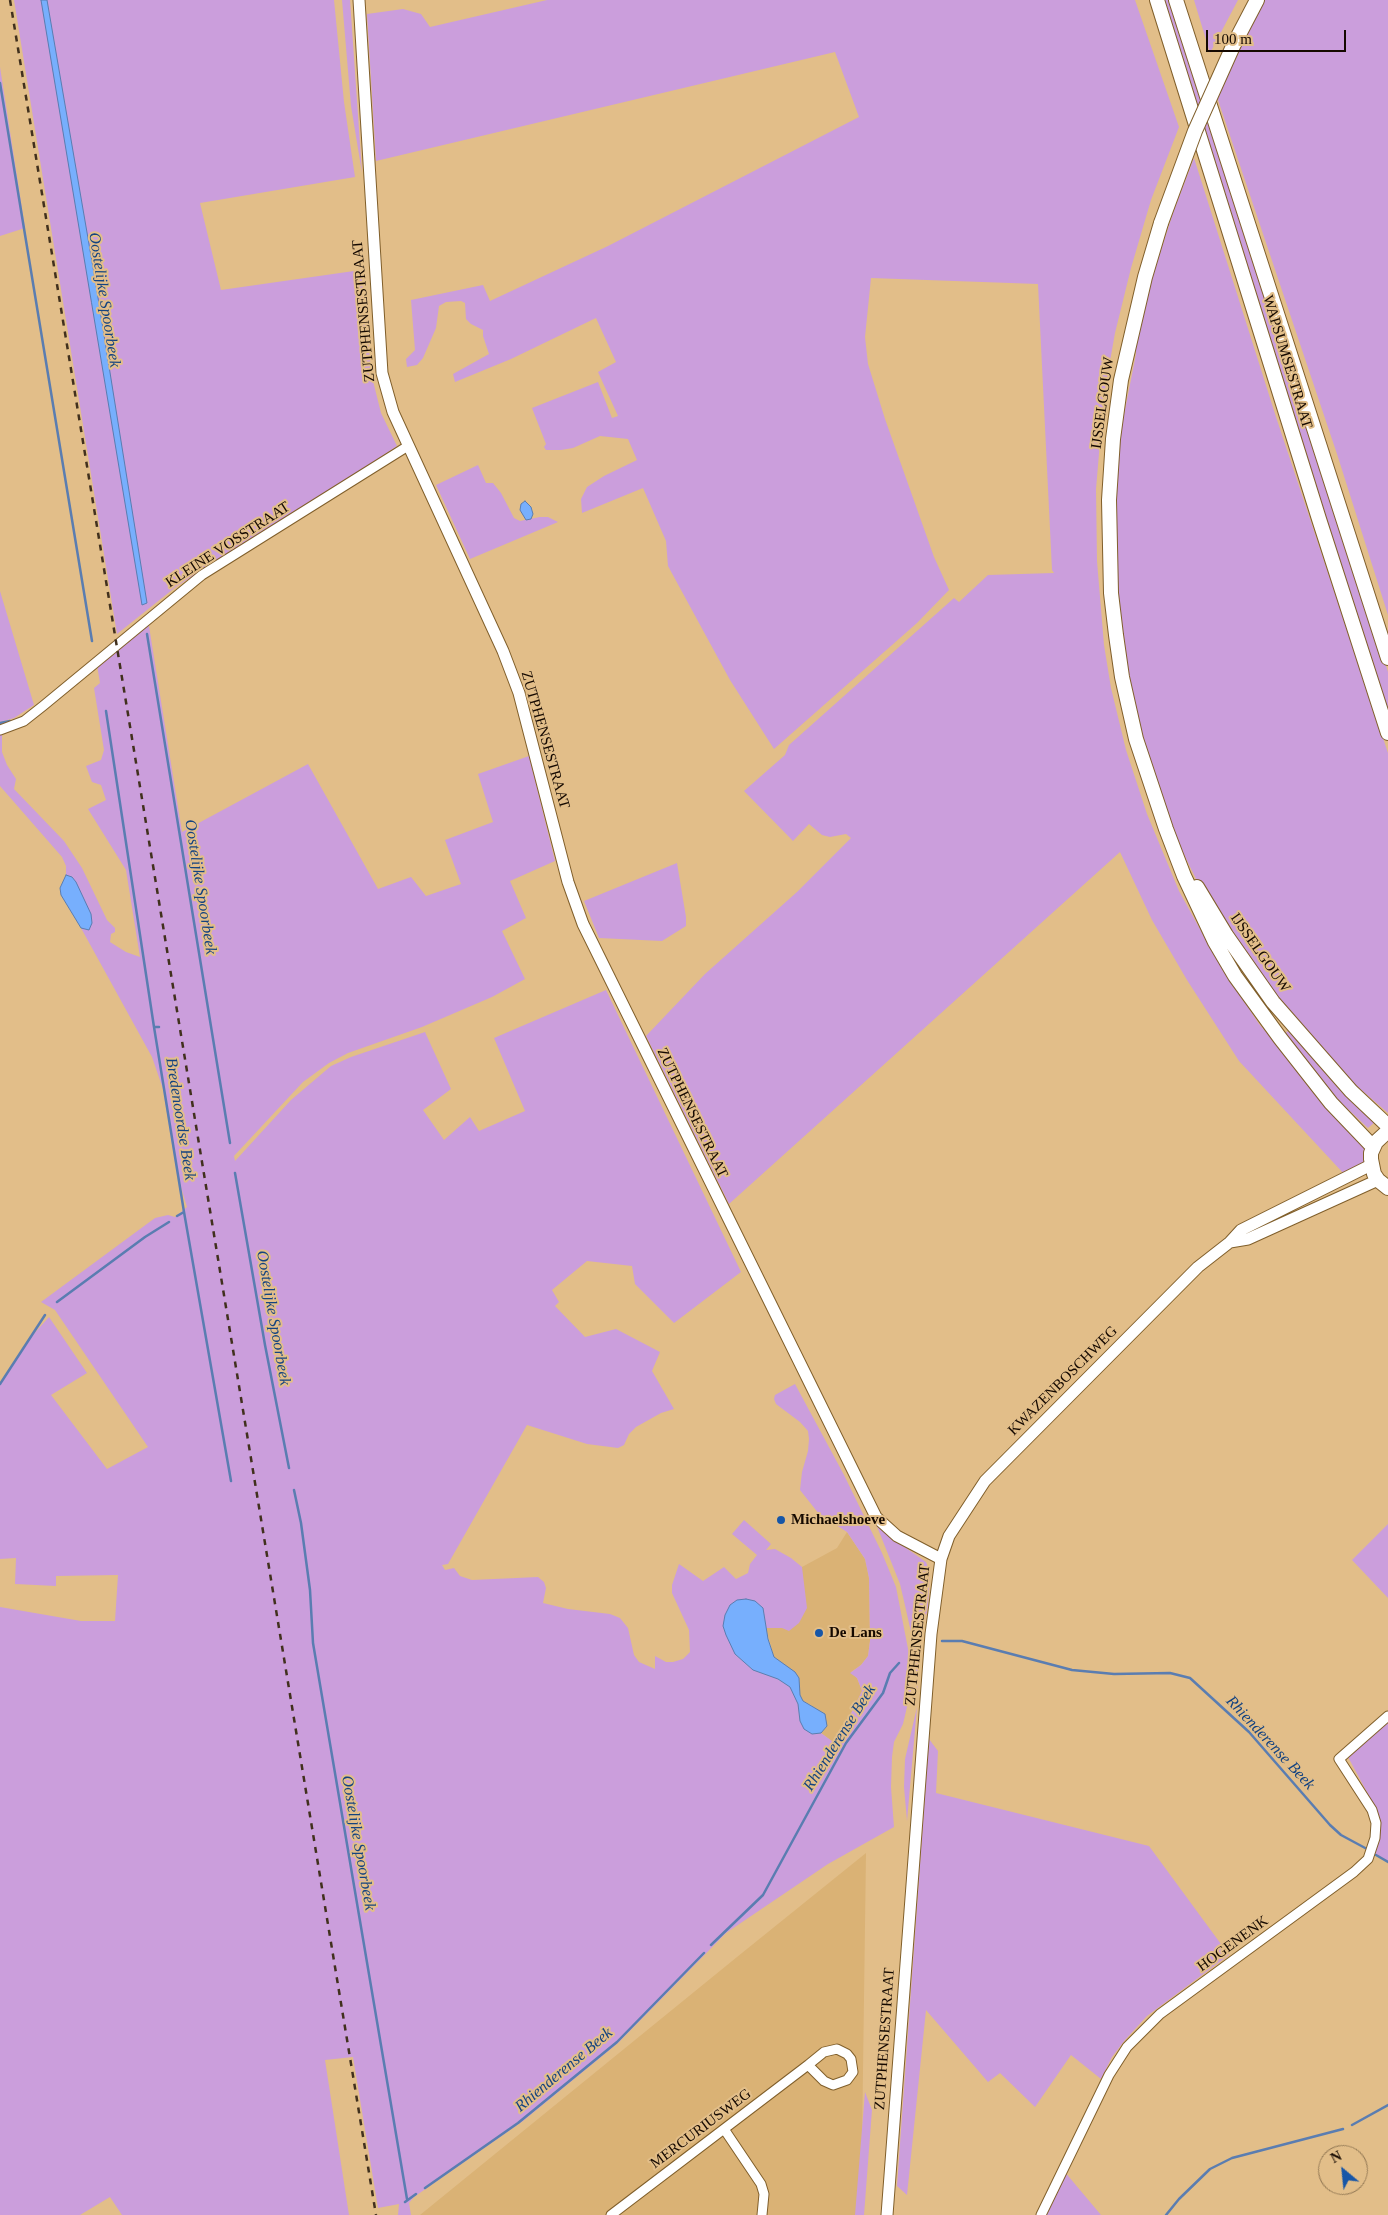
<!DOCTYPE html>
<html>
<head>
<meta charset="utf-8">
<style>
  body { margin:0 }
  #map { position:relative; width:1388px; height:2215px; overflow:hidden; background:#e2be89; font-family:Georgia,serif }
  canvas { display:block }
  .north { position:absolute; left:1318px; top:2145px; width:50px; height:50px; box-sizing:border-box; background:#e2be89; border:1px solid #907652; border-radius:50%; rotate:332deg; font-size:14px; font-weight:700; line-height:20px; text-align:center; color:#150900 }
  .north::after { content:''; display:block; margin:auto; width:18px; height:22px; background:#1756a7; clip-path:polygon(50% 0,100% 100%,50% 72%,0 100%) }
  .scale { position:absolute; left:1206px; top:30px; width:140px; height:22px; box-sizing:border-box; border:2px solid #150900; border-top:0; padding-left:6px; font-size:15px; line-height:18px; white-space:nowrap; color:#150900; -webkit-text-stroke:4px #e2be89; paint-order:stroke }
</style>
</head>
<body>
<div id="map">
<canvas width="1388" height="2215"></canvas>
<div class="north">N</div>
<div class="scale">100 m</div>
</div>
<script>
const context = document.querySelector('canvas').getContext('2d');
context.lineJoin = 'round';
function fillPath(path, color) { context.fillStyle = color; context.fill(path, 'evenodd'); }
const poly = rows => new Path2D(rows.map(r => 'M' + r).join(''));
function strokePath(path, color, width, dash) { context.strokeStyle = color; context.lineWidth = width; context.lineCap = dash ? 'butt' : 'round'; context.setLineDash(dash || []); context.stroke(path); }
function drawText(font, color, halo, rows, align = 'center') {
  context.font = font + ' Georgia,serif'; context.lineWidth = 4; context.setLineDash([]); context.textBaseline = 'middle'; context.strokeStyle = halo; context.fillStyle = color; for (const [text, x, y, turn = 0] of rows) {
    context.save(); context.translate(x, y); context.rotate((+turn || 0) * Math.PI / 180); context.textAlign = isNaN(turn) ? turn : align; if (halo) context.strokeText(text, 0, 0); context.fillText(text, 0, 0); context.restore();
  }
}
fillPath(poly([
  [847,1532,865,1559,869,1578,870,1641,868,1656,861,1665,851,1672,857,1678,862,1691,836,1744,821,1733,827,1726,811,1705,803,1701,800,1695,799,1678,774,1657,766,1628,786,1579,802,1567,837,1548],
  [866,1853,861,2215,420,2215,737,1957]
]), '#dab275');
fillPath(poly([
  [14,0,334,0,344,102,355,177,200,203,221,290,361,270,372,377,381,413,397,446,360,471,177,586,117,634],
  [342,0,350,0,362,173,351,106],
  [547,0,1135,0,1179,127,1151,200,1131,268,1115,333,1104,395,1096,489,1097,561,1104,645,1111,688,1126,750,1147,814,1179,891,1217,960,1259,1024,1356,1131,1368,1154,1364,1163,1345,1175,1239,1061,1187,980,1152,920,1120,852,729,1204,646,1036,705,974,797,892,851,838,846,834,830,837,822,835,809,824,793,841,744,791,785,755,789,745,954,598,959,602,988,575,1054,573,1052,570,1038,284,871,278,865,337,868,364,885,419,934,557,949,590,917,623,774,749,730,680,668,566,666,541,643,488,582,513,581,499,587,487,604,476,637,460,628,439,600,436,573,448,561,450,546,450,544,447,546,444,532,408,598,382,612,418,618,416,598,372,616,362,596,318,511,359,455,382,453,374,489,354,483,336,483,330,471,324,466,319,465,303,461,301,446,302,439,306,436,328,423,358,417,365,407,367,406,359,415,350,411,300,483,285,490,301,608,246,859,117,835,52,376,161,367,14,403,9,421,14,430,27],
  [1159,0,1171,0,1388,672,1388,712],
  [1194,0,1238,0,1210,53],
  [1264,0,1388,0,1388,615,1337,454,1217,97],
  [0,67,25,228,0,236],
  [1194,158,1276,417,1388,753,1388,1113,1329,1062,1291,1021,1197,881,1170,826,1136,723,1118,602,1114,517,1119,440,1136,354,1136,340,1145,300,1173,213],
  [478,465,486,483,493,483,501,493,514,518,520,521,540,517,548,517,558,522,470,559,436,485],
  [0,591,34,705,14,718,0,722],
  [148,620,182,832,308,764,378,889,411,877,426,896,461,884,445,840,493,822,478,774,529,756,555,861,510,881,526,918,502,931,525,979,492,997,422,1027,348,1053,329,1063,303,1082,288,1098,234,1156,235,1161,291,1100,331,1066,351,1057,425,1032,451,1089,423,1110,444,1140,470,1117,479,1131,525,1111,494,1038,606,990,741,1272,674,1323,635,1284,632,1266,587,1261,552,1290,559,1302,555,1306,585,1337,616,1329,660,1352,652,1371,674,1409,661,1413,636,1427,629,1434,624,1445,618,1448,587,1444,527,1425,448,1564,442,1565,445,1570,454,1568,460,1576,472,1580,538,1577,544,1582,546,1588,543,1603,568,1609,610,1614,620,1618,628,1628,634,1655,639,1662,655,1669,655,1656,666,1662,673,1662,683,1659,690,1652,689,1630,672,1593,672,1585,679,1564,703,1581,724,1567,736,1579,748,1573,750,1564,757,1555,732,1534,744,1520,771,1544,766,1550,775,1549,791,1558,802,1567,807,1608,799,1623,789,1631,782,1628,766,1628,763,1608,735,1654,753,1670,778,1679,790,1687,798,1704,800,1721,812,1734,821,1733,836,1744,862,1691,857,1678,850,1673,861,1665,868,1656,870,1641,869,1578,865,1559,847,1532,819,1514,800,1490,802,1472,808,1451,809,1439,808,1431,800,1422,776,1404,774,1399,775,1395,795,1384,844,1475,882,1553,896,1587,910,1659,911,1690,903,1724,894,1742,892,1757,891,1787,894,1827,828,1864,726,1933,618,2043,523,2121,414,2197,409,2203,411,2215,398,2215,399,2204,378,2208,353,2057,325,2060,349,2215,122,2215,110,2197,80,2215,0,2215,0,1607,81,1621,115,1621,118,1575,56,1576,56,1586,15,1584,16,1558,0,1559,0,1384,31,1337,49,1317,87,1373,51,1395,107,1469,148,1447,55,1310,41,1302,155,1218,168,1215,175,1217,187,1207,177,1174,163,1089,152,1057,81,928,88,930,72,877,66,875,66,866,62,857,0,786,0,734,2,733,2,752,7,765,16,779,14,789,64,841,82,868,107,920,115,928,115,932,111,934,110,942,126,952,140,957,126,870,88,809,106,800,101,785,92,782,86,766,101,760,104,750,94,688,100,683,97,665],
  [677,863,686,917,686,926,662,941,599,938,584,901],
  [1288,1031,1375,1122,1368,1128,1336,1098,1283,1035],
  [876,1524,889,1536,926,1562,930,1572,928,1606,920,1646,917,1693,915,1650,904,1601,900,1584],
  [1388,1524,1388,1598,1352,1560],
  [917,1707,907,1821,904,1787,905,1759],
  [1388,1721,1388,1861,1374,1853,1378,1841,1376,1809,1348,1757],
  [929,1739,938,1751,936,1793,1149,1846,1229,1955,1147,2016,1125,2040,1112,2057,1101,2079,1071,2055,1035,2107,1000,2073,988,2082,926,2010,907,2195,897,2186],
  [865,2092,872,2110,864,2215,855,2215],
  [1064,2171,1101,2215,1045,2215]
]), '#cb9edc');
const water = poly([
  [41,0,47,0,95,279,147,603,142,605,41,0],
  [525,501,531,507,533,514,531,519,526,520,520,510,521,504,525,501],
  [66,875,72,877,76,882,91,914,92,923,89,930,81,928,61,895,60,888,66,875],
  [746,1599,755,1601,763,1608,768,1639,774,1657,795,1672,799,1678,800,1695,803,1701,825,1714,827,1726,821,1733,812,1734,804,1729,800,1721,798,1704,790,1687,778,1679,753,1670,735,1654,726,1635,723,1626,725,1615,730,1605,737,1600,746,1599]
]);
fillPath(water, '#77affd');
strokePath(water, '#5a7db1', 1);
strokePath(poly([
  [0,83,92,641],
  [147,634,230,1143],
  [106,711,154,1027],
  [0,723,10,721],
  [159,1027,154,1027,184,1212,177,1216],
  [235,1173,265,1345,289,1468],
  [184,1212,231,1481],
  [57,1302,145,1237,169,1222],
  [0,1384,45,1315],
  [294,1490,301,1523,310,1590,313,1643,407,2199],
  [942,1641,962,1641,1072,1670,1114,1674,1170,1673,1190,1678,1249,1732,1330,1825,1341,1835,1367,1849],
  [1376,1855,1388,1862],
  [711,1945,763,1895,846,1743,883,1693,890,1673,899,1663],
  [1352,2125,1388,2105],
  [425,2188,518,2123,617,2042,704,1953],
  [405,2202,416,2194],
  [1166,2215,1179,2199,1210,2169,1232,2158,1343,2129]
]), '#5a7db1', 2.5);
const minor = poly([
  [0,730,24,721,43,706,202,575,408,446],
  [724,2129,761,2184,764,2194,762,2215],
  [611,2215,808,2065,824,2052,837,2049,847,2054,851,2059,853,2072,847,2080,833,2085,824,2081,808,2065],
  [1041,2215,1109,2075,1127,2047,1160,2014,1354,1872,1368,1859,1375,1838,1376,1823,1372,1810,1339,1759,1388,1716]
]);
const tertiary = poly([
  [359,0,382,373,393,412,503,651,519,693,568,882,583,924,876,1517,897,1536,941,1559,931,1634,887,2215],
  [1230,1242,1248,1239,1378,1180],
  [941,1559,949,1536,985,1481,1198,1267,1230,1242,1241,1230,1371,1165]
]);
const primary = poly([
  [1157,0,1319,519,1388,733],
  [1176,0,1388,658],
  [1234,44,1257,0],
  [1161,223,1145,277,1121,380,1113,439,1109,500,1111,593,1116,635,1122,677,1136,739,1166,829,1184,876,1215,942,1235,976,1280,1038,1331,1103,1373,1147],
  [1197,887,1226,935,1273,1002,1351,1091,1388,1126],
  [1388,1131,1376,1142,1371,1153,1371,1159,1374,1174,1378,1180,1388,1188]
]);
strokePath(minor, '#805f2b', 11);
strokePath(tertiary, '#805f2b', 13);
strokePath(primary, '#805f2b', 16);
strokePath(minor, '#fff', 9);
strokePath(tertiary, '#fff', 11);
strokePath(primary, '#fff', 14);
strokePath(poly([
  [10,0,376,2215]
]), '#41301d', 2.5, [6, 6]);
const primaryBridge = poly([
  [1161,223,1195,131,1234,44]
]);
strokePath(primaryBridge, '#805f2b', 16, []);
strokePath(primaryBridge, '#fff', 14);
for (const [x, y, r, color] of [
  [781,1520,5,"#1756a7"],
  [819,1633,5,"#1756a7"]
]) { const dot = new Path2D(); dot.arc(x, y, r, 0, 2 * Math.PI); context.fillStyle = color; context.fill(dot); strokePath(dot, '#e2be89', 2); }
drawText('15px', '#150900', '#e2be89', [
  ["ZUTPHENSESTRAAT",364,311,-95],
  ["WAPSUMSESTRAAT",1287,362,73],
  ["IJSSELGOUW",1103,403,-82],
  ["KLEINE VOSSTRAAT",228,545,-33],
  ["ZUTPHENSESTRAAT",545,740,74],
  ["IJSSELGOUW",1260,953,55],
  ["ZUTPHENSESTRAAT",692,1113,64],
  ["KWAZENBOSCHWEG",1063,1381,-45],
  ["ZUTPHENSESTRAAT",918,1635,-84],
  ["HOGENENK",1233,1944,-36],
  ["ZUTPHENSESTRAAT",885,2039,-86],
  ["MERCURIUSWEG",701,2129,-37]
]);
drawText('bold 15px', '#150900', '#e2be89', [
  ["Michaelshoeve",791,1520],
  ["De Lans",829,1633]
], 'left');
drawText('italic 16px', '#144380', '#e2be89', [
  ["Oostelijke Spoorbeek",104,300,81],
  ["Oostelijke Spoorbeek",200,887,81],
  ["Bredenoordse Beek",180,1119,81],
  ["Oostelijke Spoorbeek",273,1318,80],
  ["Rhienderense Beek",840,1738,-58],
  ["Rhienderense Beek",1270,1743,47],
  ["Oostelijke Spoorbeek",358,1843,80],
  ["Rhienderense Beek",564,2070,-40]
]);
</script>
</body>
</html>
